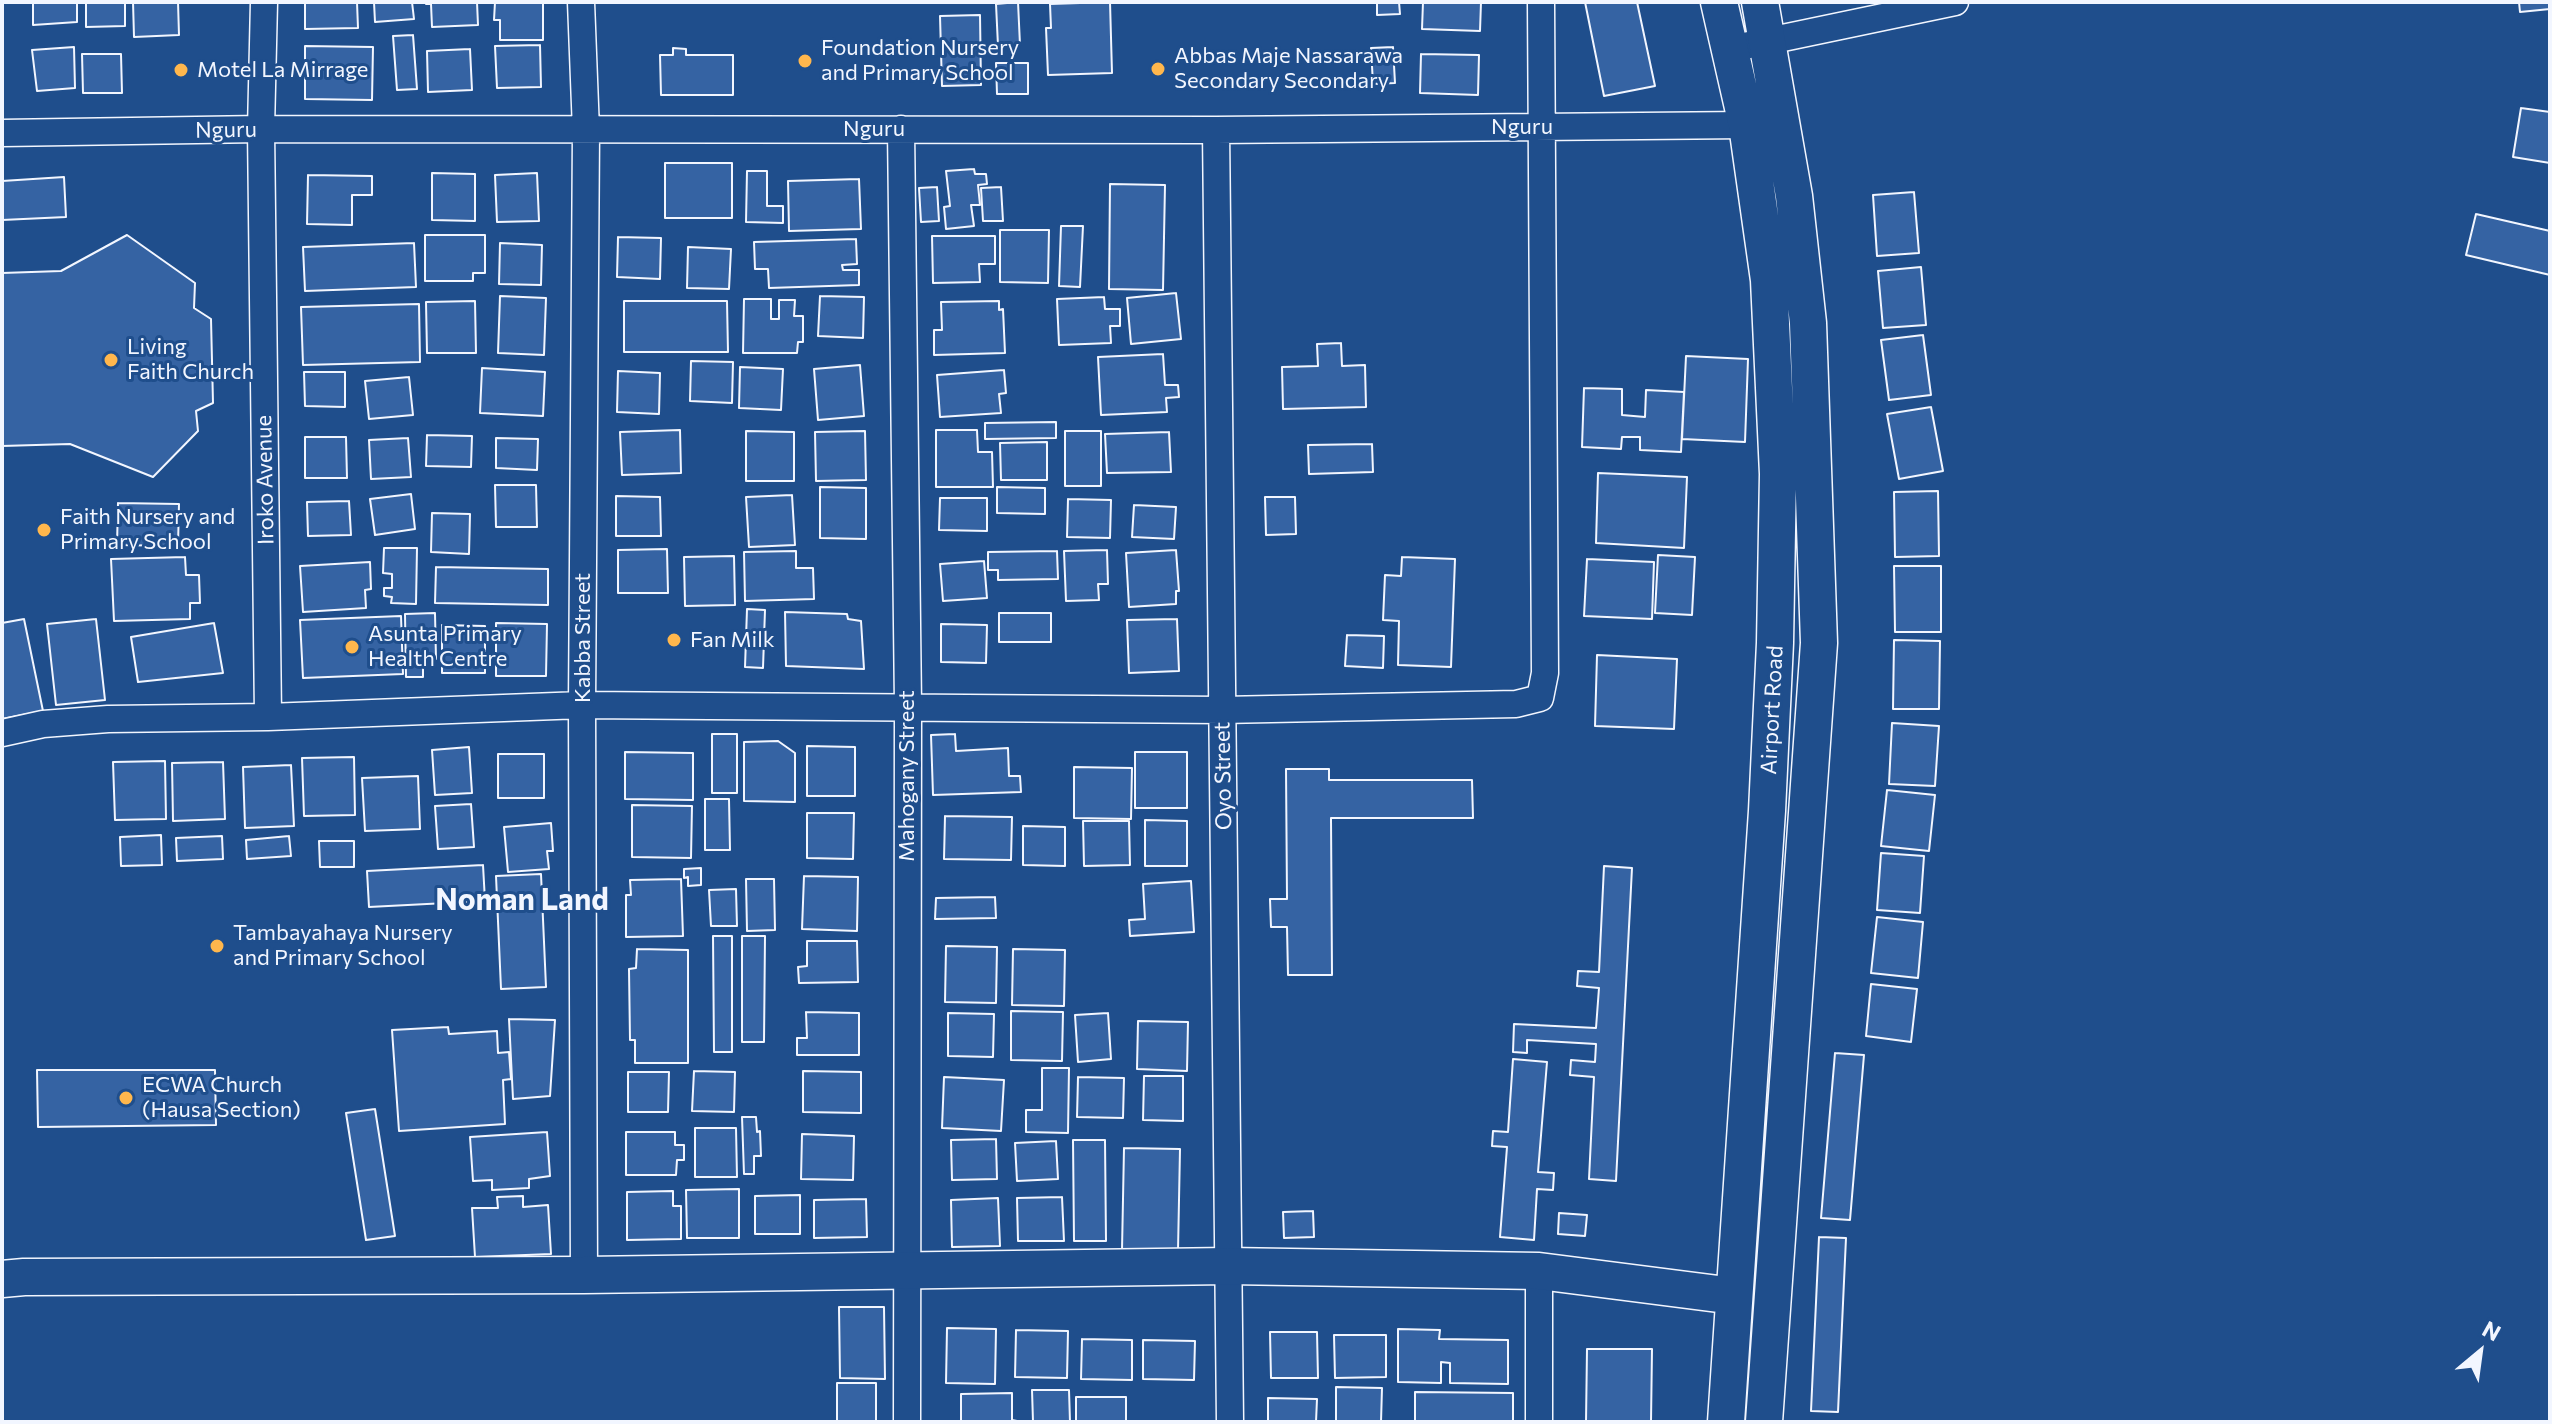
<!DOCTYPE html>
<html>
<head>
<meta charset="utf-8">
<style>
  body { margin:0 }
  #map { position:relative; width:2552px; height:1424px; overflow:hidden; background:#1f4e8c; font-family:Commissioner,sans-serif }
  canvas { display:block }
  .frame { position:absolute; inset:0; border:4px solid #f2f6ff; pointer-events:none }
  .north { position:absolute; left:2440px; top:1312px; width:80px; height:80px; -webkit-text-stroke:6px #1f4e8c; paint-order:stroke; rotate:29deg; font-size:22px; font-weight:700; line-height:32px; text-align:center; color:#f2f6ff }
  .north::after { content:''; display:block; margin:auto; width:28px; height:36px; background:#f2f6ff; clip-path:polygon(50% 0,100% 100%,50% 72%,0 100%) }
</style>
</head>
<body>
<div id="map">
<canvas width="2552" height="1424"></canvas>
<div class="frame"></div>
<div class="north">N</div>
</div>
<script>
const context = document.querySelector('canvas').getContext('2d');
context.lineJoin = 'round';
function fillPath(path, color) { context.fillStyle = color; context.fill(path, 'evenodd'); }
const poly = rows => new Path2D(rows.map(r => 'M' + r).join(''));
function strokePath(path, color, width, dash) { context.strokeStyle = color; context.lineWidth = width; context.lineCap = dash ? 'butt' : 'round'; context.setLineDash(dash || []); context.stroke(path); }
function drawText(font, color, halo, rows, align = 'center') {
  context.font = font + ' Commissioner,sans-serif'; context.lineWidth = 6; context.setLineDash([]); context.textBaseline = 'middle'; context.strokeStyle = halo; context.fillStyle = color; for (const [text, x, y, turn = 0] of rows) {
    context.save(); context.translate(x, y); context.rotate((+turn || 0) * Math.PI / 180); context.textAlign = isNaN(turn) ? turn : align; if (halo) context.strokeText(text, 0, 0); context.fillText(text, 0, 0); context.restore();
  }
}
const building = poly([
  [33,2,77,2,77,22,33,25,33,2],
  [86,2,125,2,125,26,86,27,86,2],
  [133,2,178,2,179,35,134,37,133,2],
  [305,2,357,2,358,28,305,29,305,2],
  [374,2,412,2,414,19,375,22,374,2],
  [426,2,477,2,478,25,432,27,431,4,426,4,426,2],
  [495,2,543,2,543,40,500,40,500,20,494,20,495,2],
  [1018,2,1020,45,998,46,996,4,1018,2],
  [1110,2,1112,73,1048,75,1046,28,1051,28,1050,4,1110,2],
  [1377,2,1399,2,1400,14,1377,15,1377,2],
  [1423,2,1481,2,1480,31,1422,29,1423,2],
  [1585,2,1637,2,1655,86,1604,96,1585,2],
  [2519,2,2550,2,2550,9,2520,12,2519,2],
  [980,15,981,85,942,86,940,16,980,15],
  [413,35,417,89,397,90,393,36,413,35],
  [540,45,541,87,497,88,495,46,540,45],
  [305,46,373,47,372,100,305,99,305,46],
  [74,47,75,88,37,91,32,50,74,47],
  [1393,47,1395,83,1373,84,1371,48,1393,47],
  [673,48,686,49,686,55,733,55,733,95,661,95,660,55,673,55,673,48],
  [470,49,472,90,428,92,427,51,470,49],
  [82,54,121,54,122,93,83,93,82,54],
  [1421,54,1479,55,1478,95,1420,93,1421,54],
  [996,63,1028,63,1028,94,997,94,996,63],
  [2521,108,2550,112,2550,163,2513,157,2521,108],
  [665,163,732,163,732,218,665,218,665,163],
  [974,169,975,174,986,174,987,184,978,185,980,205,971,205,974,226,946,229,944,207,950,206,946,171,974,169],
  [747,171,767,171,767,206,783,206,783,223,746,222,747,171],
  [432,173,475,174,475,221,432,220,432,173],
  [537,173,539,221,497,222,495,175,537,173],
  [308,175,372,176,372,195,352,195,352,225,307,224,308,175],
  [64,177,66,217,2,220,2,181,64,177],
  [859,179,861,229,789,231,788,181,859,179],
  [1110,184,1165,185,1163,290,1109,289,1110,184],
  [937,187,939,221,921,222,919,188,937,187],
  [1001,187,1003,221,983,221,981,188,1001,187],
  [1914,192,1919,253,1877,256,1873,195,1914,192],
  [2476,214,2550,231,2550,275,2466,255,2476,214],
  [1061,226,1083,226,1080,287,1059,286,1061,226],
  [1000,230,1049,230,1048,283,1000,282,1000,230],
  [127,235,195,283,194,308,211,319,213,403,196,411,198,431,153,477,70,444,2,446,2,273,61,271,127,235],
  [425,235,485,235,485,273,473,273,473,281,425,281,425,235],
  [932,236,995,236,995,264,979,264,980,282,933,283,932,236],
  [618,237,661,238,660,279,617,277,618,237],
  [856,239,857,264,842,265,843,270,859,270,859,285,769,288,768,269,755,269,754,242,856,239],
  [414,243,416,287,305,291,303,247,414,243],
  [500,243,542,245,541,285,499,284,500,243],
  [688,247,731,249,729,289,687,288,688,247],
  [1921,267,1926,325,1883,328,1878,271,1921,267],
  [1176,293,1181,339,1131,344,1127,298,1176,293],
  [500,296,546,298,544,355,498,353,500,296],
  [820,296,864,297,863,338,818,336,820,296],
  [1104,297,1105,309,1120,309,1120,326,1110,326,1111,343,1059,345,1057,299,1104,297],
  [744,299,771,299,771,319,779,319,779,300,795,300,794,316,803,316,803,342,798,342,797,353,743,353,744,299],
  [475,301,476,353,427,353,426,302,475,301],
  [624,301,727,301,728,352,624,352,624,301],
  [999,301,999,310,1003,309,1005,353,934,355,934,330,942,330,941,302,999,301],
  [419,304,420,362,303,365,301,307,419,304],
  [1923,335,1931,395,1889,400,1881,340,1923,335],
  [1341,343,1342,366,1365,365,1366,407,1283,409,1282,367,1318,366,1317,344,1341,343],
  [1163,354,1165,385,1178,385,1179,397,1166,398,1167,412,1101,415,1098,357,1163,354],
  [1686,356,1748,359,1745,442,1682,439,1686,356],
  [691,361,733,362,732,403,690,401,691,361],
  [860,365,864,416,818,420,814,369,860,365],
  [740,367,783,369,781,410,739,408,740,367],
  [482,368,545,372,543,416,480,413,482,368],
  [1004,370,1006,393,999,394,1001,413,940,417,937,375,1004,370],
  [618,371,660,373,659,414,617,412,618,371],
  [304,372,345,372,345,407,305,406,304,372],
  [409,377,413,415,369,419,365,381,409,377],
  [1584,388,1622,389,1622,415,1645,417,1646,390,1684,392,1681,452,1640,450,1640,437,1622,437,1621,449,1582,447,1584,388],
  [1931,407,1943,471,1899,479,1887,414,1931,407],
  [1056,422,1056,438,985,439,985,423,1056,422],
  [680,430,681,473,622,475,620,432,680,430],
  [936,430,977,430,978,452,992,452,993,487,936,487,936,430],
  [746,431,794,432,794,481,746,481,746,431],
  [865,431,866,480,816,481,815,432,865,431],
  [1065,431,1101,431,1101,486,1065,486,1065,431],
  [1169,432,1171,472,1107,473,1105,434,1169,432],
  [427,435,472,436,471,467,426,466,427,435],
  [305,437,346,437,347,478,305,478,305,437],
  [408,438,411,477,371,479,369,440,408,438],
  [496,438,538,439,537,470,496,468,496,438],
  [1047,442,1047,480,1001,480,1000,443,1047,442],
  [1372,444,1373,472,1309,474,1308,445,1372,444],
  [1598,473,1687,477,1684,548,1596,543,1598,473],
  [495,485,536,485,537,527,496,527,495,485],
  [820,487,866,488,866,539,820,538,820,487],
  [997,487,1045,488,1045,514,997,513,997,487],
  [1938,491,1939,556,1895,557,1894,492,1938,491],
  [411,494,415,529,375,535,370,499,411,494],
  [792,495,795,545,749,547,746,497,792,495],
  [616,496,660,497,661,536,616,536,616,496],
  [1265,497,1295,497,1296,534,1266,535,1265,497],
  [940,498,987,498,987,531,939,530,940,498],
  [1068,499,1111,500,1110,538,1067,537,1068,499],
  [349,501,351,535,308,536,307,502,349,501],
  [118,503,179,504,178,546,117,545,118,503],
  [1134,505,1176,507,1174,539,1132,537,1134,505],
  [432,513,470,514,469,554,431,552,432,513],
  [384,548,417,548,416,604,391,603,392,597,384,596,384,588,392,588,392,574,383,573,384,548],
  [667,549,668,593,618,593,618,550,667,549],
  [1107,550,1108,584,1098,584,1099,600,1066,601,1064,551,1107,550],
  [1176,550,1179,591,1176,591,1176,604,1129,607,1126,553,1176,550],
  [796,551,796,568,813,568,814,599,745,601,744,552,796,551],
  [1057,551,1058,579,998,580,998,570,988,570,988,552,1057,551],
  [1658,555,1695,557,1692,615,1655,613,1658,555],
  [734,556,735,605,685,606,684,557,734,556],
  [185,557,186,575,199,575,200,603,190,603,190,619,114,621,111,559,185,557],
  [1402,557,1455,559,1451,667,1398,665,1399,621,1383,620,1385,575,1401,576,1402,557],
  [1587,559,1654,562,1652,619,1584,616,1587,559],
  [984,561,987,598,943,601,940,564,984,561],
  [370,562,371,589,365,590,366,608,303,612,300,566,370,562],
  [1894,566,1941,566,1941,632,1895,632,1894,566],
  [436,567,548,569,548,605,435,603,436,567],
  [747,609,765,610,763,668,745,667,747,609],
  [785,612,847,614,848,619,861,621,864,669,786,666,785,612],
  [435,613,436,659,423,659,423,677,406,677,405,614,435,613],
  [999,613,1051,613,1051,642,999,642,999,613],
  [401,616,403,674,303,678,300,620,401,616],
  [24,619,43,711,2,719,2,623,24,619],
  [96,619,105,700,56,705,47,624,96,619],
  [1177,619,1179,671,1129,673,1127,620,1177,619],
  [214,623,223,673,138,682,131,637,214,623],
  [496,623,547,624,546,676,496,676,496,623],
  [941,624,987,625,986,663,941,662,941,624],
  [442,625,485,626,485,673,442,673,442,625],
  [1347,635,1384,636,1383,668,1345,666,1347,635],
  [1894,640,1940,641,1939,709,1893,709,1894,640],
  [1597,655,1677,659,1674,729,1595,726,1597,655],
  [1892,723,1939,726,1935,786,1889,784,1892,723],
  [712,734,737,734,737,793,712,793,712,734],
  [955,734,956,751,1008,748,1009,776,1020,776,1021,792,933,795,931,735,955,734],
  [778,741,795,753,795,802,744,801,744,742,778,741],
  [807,746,855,747,855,796,807,796,807,746],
  [469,747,472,793,435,795,432,750,469,747],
  [625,752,693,753,693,800,625,799,625,752],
  [1135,752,1187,752,1187,808,1135,808,1135,752],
  [498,754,544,754,544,798,498,798,498,754],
  [354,757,355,815,304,816,302,758,354,757],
  [165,761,166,819,115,820,113,762,165,761],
  [223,762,225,819,173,821,172,763,223,762],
  [291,765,294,826,245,828,243,767,291,765],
  [1074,767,1132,768,1131,819,1074,818,1074,767],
  [1286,769,1329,769,1329,780,1472,780,1473,818,1331,818,1332,975,1288,975,1287,927,1271,927,1270,899,1287,899,1286,769],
  [418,776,420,829,365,831,362,778,418,776],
  [1887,790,1935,795,1929,851,1881,846,1887,790],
  [705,799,729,799,730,850,705,850,705,799],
  [471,804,474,847,438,849,435,806,471,804],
  [632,805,692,806,691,858,632,857,632,805],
  [807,813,854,813,853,859,807,858,807,813],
  [945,816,1012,817,1011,860,944,859,945,816],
  [1145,820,1187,821,1187,866,1145,866,1145,820],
  [1083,821,1129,821,1130,865,1084,866,1083,821],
  [551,823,553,851,547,851,549,869,508,872,504,827,551,823],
  [1023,826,1065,827,1065,866,1023,865,1023,826],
  [161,835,162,865,121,866,120,837,161,835],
  [222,836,223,859,177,861,176,838,222,836],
  [289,836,291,856,247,859,246,840,289,836],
  [319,841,354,841,354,867,320,867,319,841],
  [1881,853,1924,856,1920,913,1877,910,1881,853],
  [483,865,485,901,369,907,367,871,483,865],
  [1604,866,1632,868,1616,1181,1589,1179,1594,1077,1570,1075,1571,1060,1595,1062,1596,1044,1527,1040,1527,1053,1513,1052,1514,1024,1596,1028,1599,988,1577,986,1578,971,1599,972,1604,866],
  [701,868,701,885,688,886,688,877,684,878,684,869,701,868],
  [541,874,546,987,501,989,496,876,541,874],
  [804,876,858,877,857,931,802,929,804,876],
  [681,879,683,936,626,937,626,895,631,895,630,880,681,879],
  [746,879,774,879,775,930,747,931,746,879],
  [1191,881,1194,932,1130,936,1129,920,1145,919,1143,884,1191,881],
  [736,889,737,926,711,926,709,890,736,889],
  [995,897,996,918,935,919,936,898,995,897],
  [1877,917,1923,922,1918,978,1871,973,1877,917],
  [713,936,732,936,732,1052,714,1052,713,936],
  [742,936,765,936,764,1042,742,1042,742,936],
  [807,941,857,941,858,982,799,983,798,967,807,966,807,941],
  [946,946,997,947,996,1003,945,1002,946,946],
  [637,949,688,950,688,1063,635,1063,635,1040,630,1040,629,969,636,968,637,949],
  [1013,949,1065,950,1064,1006,1012,1005,1013,949],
  [1871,984,1917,989,1911,1042,1866,1036,1871,984],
  [1011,1011,1063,1012,1062,1061,1011,1060,1011,1011],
  [806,1012,859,1013,859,1055,797,1055,797,1038,807,1038,806,1012],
  [948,1013,994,1014,993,1057,948,1056,948,1013],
  [1108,1013,1111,1059,1078,1062,1075,1015,1108,1013],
  [509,1019,555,1020,550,1096,513,1099,509,1019],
  [1138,1021,1188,1022,1187,1071,1137,1069,1138,1021],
  [448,1027,449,1034,497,1031,498,1053,509,1052,511,1079,503,1080,505,1124,399,1131,392,1030,448,1027],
  [1835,1053,1864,1055,1850,1220,1821,1218,1835,1053],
  [1513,1059,1547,1062,1538,1172,1554,1173,1553,1190,1537,1189,1534,1240,1500,1237,1507,1147,1492,1146,1493,1131,1508,1132,1513,1059],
  [1042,1068,1069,1068,1068,1133,1026,1132,1026,1110,1042,1110,1042,1068],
  [37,1070,215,1070,216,1125,38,1127,37,1070],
  [694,1071,735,1072,734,1112,692,1111,694,1071],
  [803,1071,861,1072,861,1113,803,1112,803,1071],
  [628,1072,669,1072,668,1112,628,1112,628,1072],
  [1144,1076,1183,1076,1183,1121,1143,1120,1144,1076],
  [944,1077,1004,1080,1001,1131,942,1128,944,1077],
  [1078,1077,1124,1078,1123,1118,1077,1117,1078,1077],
  [375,1109,395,1236,366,1240,346,1113,375,1109],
  [742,1117,756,1117,757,1132,760,1131,761,1156,754,1156,754,1174,744,1174,742,1117],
  [695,1128,736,1128,737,1177,695,1177,695,1128],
  [547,1132,550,1176,529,1179,529,1188,492,1190,492,1180,473,1181,470,1137,547,1132],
  [626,1132,675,1132,675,1145,684,1145,684,1160,677,1160,676,1175,626,1175,626,1132],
  [802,1134,854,1136,853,1180,801,1179,802,1134],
  [996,1139,997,1179,952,1180,951,1140,996,1139],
  [1073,1140,1105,1140,1106,1241,1074,1241,1073,1140],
  [1056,1141,1058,1179,1017,1181,1015,1143,1056,1141],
  [1124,1148,1180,1149,1178,1251,1122,1250,1124,1148],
  [739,1189,739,1238,687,1238,686,1190,739,1189],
  [673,1191,673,1206,681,1206,681,1239,627,1240,627,1192,673,1191],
  [800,1195,800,1234,755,1234,755,1196,800,1195],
  [523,1196,523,1207,548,1205,551,1254,475,1257,472,1208,498,1208,497,1197,523,1196],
  [1062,1197,1064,1241,1018,1241,1017,1198,1062,1197],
  [998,1198,1000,1246,952,1247,951,1200,998,1198],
  [866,1199,867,1237,814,1238,814,1200,866,1199],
  [1313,1211,1314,1237,1284,1238,1283,1212,1313,1211],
  [1559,1213,1587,1215,1585,1236,1558,1234,1559,1213],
  [1819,1237,1846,1238,1838,1412,1811,1411,1819,1237],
  [839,1307,884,1307,885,1379,840,1378,839,1307],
  [947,1328,996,1329,995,1384,946,1383,947,1328],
  [1398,1329,1440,1330,1439,1339,1508,1340,1508,1384,1450,1383,1450,1363,1441,1362,1441,1383,1398,1382,1398,1329],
  [1016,1330,1068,1331,1067,1378,1015,1377,1016,1330],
  [1270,1332,1317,1332,1318,1378,1271,1378,1270,1332],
  [1334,1335,1386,1335,1386,1377,1335,1378,1334,1335],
  [1082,1339,1132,1340,1132,1380,1081,1379,1082,1339],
  [1143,1340,1195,1341,1194,1380,1143,1379,1143,1340],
  [1587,1349,1652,1349,1651,1422,1586,1422,1587,1349],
  [837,1383,876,1383,876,1422,837,1422,837,1383],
  [1336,1387,1382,1388,1381,1422,1336,1422,1336,1387],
  [1032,1390,1069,1390,1070,1422,1033,1422,1032,1390],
  [1415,1392,1513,1393,1513,1422,1415,1422,1415,1392],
  [1012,1393,1012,1420,1022,1422,961,1422,961,1394,1012,1393],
  [1076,1397,1126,1397,1126,1422,1076,1422,1076,1397],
  [1268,1398,1317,1399,1316,1422,1268,1422,1268,1398]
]);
fillPath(building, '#3563a3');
strokePath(building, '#f2f6ff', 2);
const minor = poly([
  [264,2,261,129,268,717],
  [581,2,586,131,582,705,584,1275],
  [1730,49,1955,2],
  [901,129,908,706,907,1422],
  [1216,130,1230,1422],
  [2,133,261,129,1216,130,1747,125],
  [2,733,43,724,108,719,268,717,582,705,1222,710,1516,704,1540,698,1545,673,1541,2],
  [1539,1422,1539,1271]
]);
const secondary = poly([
  [1719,2,1747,125,1769,280,1778,474,1775,643,1767,811,1726,1422],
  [1760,2,1794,196,1808,323,1819,643,1764,1422],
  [2,1279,24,1277,584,1275,1228,1266,1539,1271,1734,1296]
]);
strokePath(minor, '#f2f6ff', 29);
strokePath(secondary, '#f2f6ff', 39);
strokePath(minor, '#1f4e8c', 26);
strokePath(secondary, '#1f4e8c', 36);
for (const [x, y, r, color] of [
  [805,61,8,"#ffb74d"],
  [1158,69,8,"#ffb74d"],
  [181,70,8,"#ffb74d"],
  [111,360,8,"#ffb74d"],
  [44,530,8,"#ffb74d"],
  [674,640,8,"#ffb74d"],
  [352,647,8,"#ffb74d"],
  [217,946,8,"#ffb74d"],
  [126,1098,8,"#ffb74d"]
]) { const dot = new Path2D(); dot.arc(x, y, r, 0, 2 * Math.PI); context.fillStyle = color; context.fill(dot); strokePath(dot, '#1f4e8c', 3); }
drawText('22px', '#f2f6ff', '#1f4e8c', [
  ["Foundation Nursery",821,48],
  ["and Primary School",821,73],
  ["Abbas Maje Nassarawa",1174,56],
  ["Secondary Secondary",1174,81],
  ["Motel La Mirrage",197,70],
  ["Living",127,347],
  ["Faith Church",127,372],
  ["Faith Nursery and",60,517],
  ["Primary School",60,542],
  ["Asunta Primary",368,634],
  ["Health Centre",368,659],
  ["Fan Milk",690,640],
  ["Tambayahaya Nursery",233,933],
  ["and Primary School",233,958],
  ["ECWA Church",142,1085],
  ["(Hausa Section)",142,1110]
], 'left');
drawText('22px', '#f2f6ff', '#1f4e8c', [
  ["Nguru",1522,127],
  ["Nguru",874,129],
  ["Nguru",226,130,-1],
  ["Iroko Avenue",265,480,-91],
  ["Kabba Street",583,638,-90],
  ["Airport Road",1772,710,-87],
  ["Mahogany Street",907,776,-90],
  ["Oyo Street",1223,776,-91]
]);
drawText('bold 30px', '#f2f6ff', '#1f4e8c', [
  ["Noman Land",522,900]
]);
</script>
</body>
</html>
